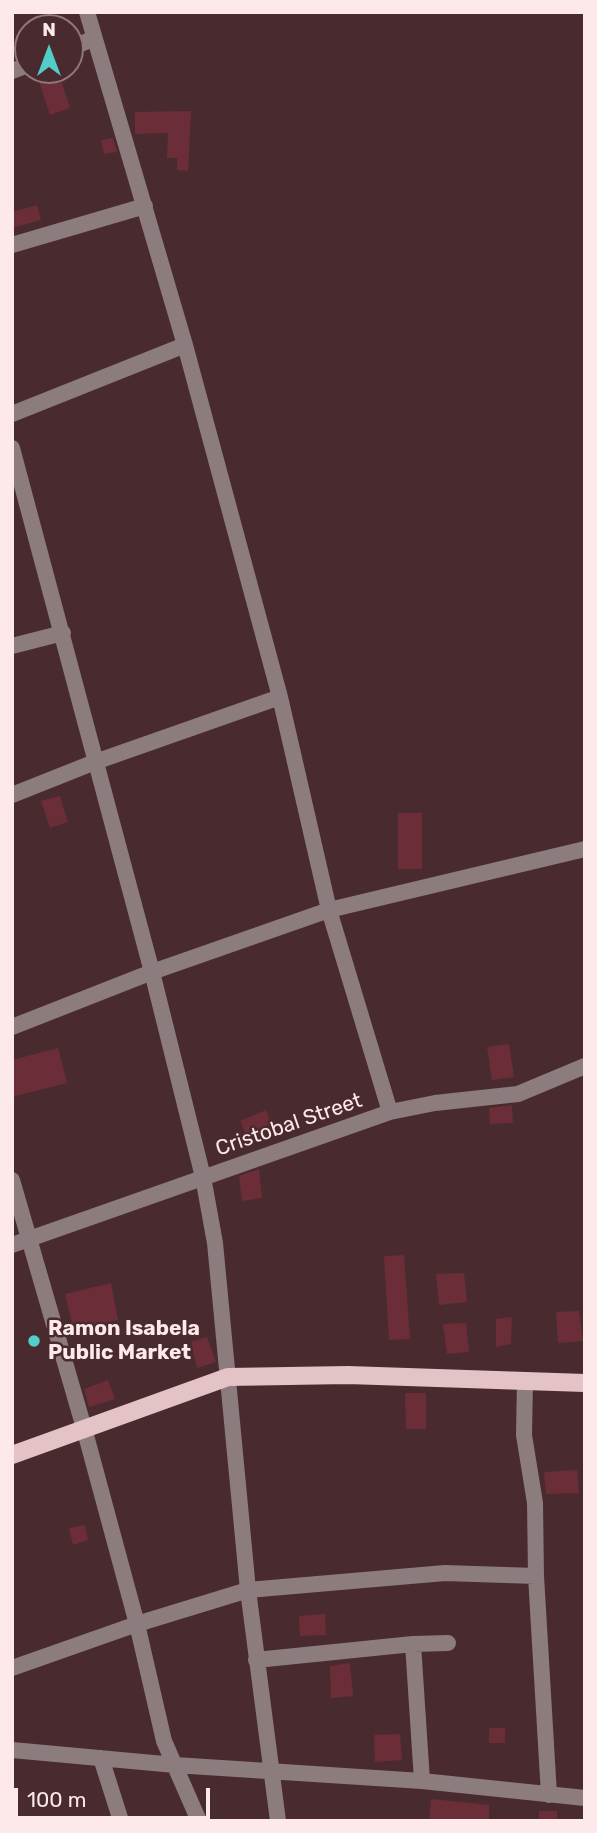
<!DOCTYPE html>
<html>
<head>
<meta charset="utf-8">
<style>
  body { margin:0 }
  #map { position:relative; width:597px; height:1833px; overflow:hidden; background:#492b2f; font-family:Rubik,sans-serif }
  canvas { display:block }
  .frame { position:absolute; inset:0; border:14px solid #fde8ea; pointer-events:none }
  .north { position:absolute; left:14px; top:14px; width:70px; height:70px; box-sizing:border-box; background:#492b2f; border:2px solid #91777a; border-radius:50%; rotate:0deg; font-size:19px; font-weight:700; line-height:28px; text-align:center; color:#fde8ea }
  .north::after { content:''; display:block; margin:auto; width:24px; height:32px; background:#53cdc9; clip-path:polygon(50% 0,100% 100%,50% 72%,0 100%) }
  .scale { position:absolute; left:14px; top:1788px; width:196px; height:32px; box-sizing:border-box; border:4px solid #fde8ea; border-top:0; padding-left:9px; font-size:21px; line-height:24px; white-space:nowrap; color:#fde8ea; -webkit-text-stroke:5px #492b2f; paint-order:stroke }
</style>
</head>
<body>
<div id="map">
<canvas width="597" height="1833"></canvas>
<div class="frame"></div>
<div class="north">N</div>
<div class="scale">100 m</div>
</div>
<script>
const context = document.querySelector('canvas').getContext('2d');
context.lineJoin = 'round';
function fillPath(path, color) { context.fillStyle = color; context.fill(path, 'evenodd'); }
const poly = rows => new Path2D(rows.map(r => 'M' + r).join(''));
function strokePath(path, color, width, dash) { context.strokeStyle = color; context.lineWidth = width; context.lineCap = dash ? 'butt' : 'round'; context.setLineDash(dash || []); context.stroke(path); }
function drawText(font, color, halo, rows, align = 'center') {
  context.font = font + ' Rubik,sans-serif'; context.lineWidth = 5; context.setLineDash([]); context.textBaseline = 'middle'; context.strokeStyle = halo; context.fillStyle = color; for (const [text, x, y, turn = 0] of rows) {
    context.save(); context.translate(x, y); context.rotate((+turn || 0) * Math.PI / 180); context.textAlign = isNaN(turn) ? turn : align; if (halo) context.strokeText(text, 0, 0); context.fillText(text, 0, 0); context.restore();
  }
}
fillPath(poly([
  [58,70,70,108,50,115,37,76],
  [191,111,188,171,177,170,177,158,167,158,168,133,135,134,135,112],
  [113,138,117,152,104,154,101,140],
  [37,205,41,220,12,228,12,212],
  [60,796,68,822,50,828,41,801],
  [398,813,422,813,422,869,398,869],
  [509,1044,514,1077,492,1080,487,1047],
  [58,1048,67,1083,12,1097,12,1060],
  [512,1105,513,1123,490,1124,489,1108],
  [266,1110,272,1126,247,1137,240,1121],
  [259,1169,262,1198,242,1201,239,1176],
  [404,1255,410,1339,389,1340,384,1256],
  [464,1273,467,1302,439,1305,436,1274],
  [111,1283,118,1320,73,1328,65,1294],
  [579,1311,583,1341,558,1343,556,1312],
  [512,1317,511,1344,496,1347,496,1319],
  [466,1323,469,1352,447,1354,443,1324],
  [207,1337,216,1362,197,1368,191,1342],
  [108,1380,115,1399,89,1407,84,1389],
  [405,1393,426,1393,426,1429,406,1429],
  [577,1470,579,1493,546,1494,544,1472],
  [85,1525,88,1540,73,1545,69,1528],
  [325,1614,326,1635,300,1636,299,1616],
  [350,1663,353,1696,331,1698,330,1666],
  [489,1728,505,1728,505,1743,489,1743],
  [400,1734,402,1760,375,1762,374,1735],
  [431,1799,489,1805,489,1821,429,1821],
  [539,1811,557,1811,557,1821,539,1821]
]), '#6b2d38');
strokePath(poly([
  [87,12,185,345,280,697,329,910,390,1112],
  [70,48,93,39],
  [12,71,28,65],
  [12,245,145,206],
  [12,414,185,345],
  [12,448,152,972,203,1177,215,1243,248,1590,278,1821],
  [12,646,63,633],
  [12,795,95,762,280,697],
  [12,1027,152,972,329,910,585,849],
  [12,1180,84,1428,137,1624,164,1741,199,1821],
  [12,1245,390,1112,435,1103,518,1094,585,1066],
  [525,1380,524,1435,535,1503,536,1576,549,1795],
  [413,1644,422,1781],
  [256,1660,413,1644,448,1643],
  [12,1668,137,1624,248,1590,445,1573,536,1576],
  [12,1750,175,1765,422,1781,585,1798],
  [101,1758,121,1821]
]), '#8c7c7d', 16);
strokePath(poly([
  [12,1455,228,1377,348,1375,585,1383]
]), '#e4c3c6', 18);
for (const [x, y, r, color] of [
  [34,1341,7,"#53cdc9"]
]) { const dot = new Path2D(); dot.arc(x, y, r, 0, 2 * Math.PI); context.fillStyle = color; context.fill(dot); strokePath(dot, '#492b2f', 2.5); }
drawText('21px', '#fde8ea', '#492b2f', [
  ["Cristobal Street",289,1125,-19]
]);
drawText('bold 21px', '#fde8ea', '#492b2f', [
  ["Ramon Isabela",48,1329],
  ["Public Market",48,1353]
], 'left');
</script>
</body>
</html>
